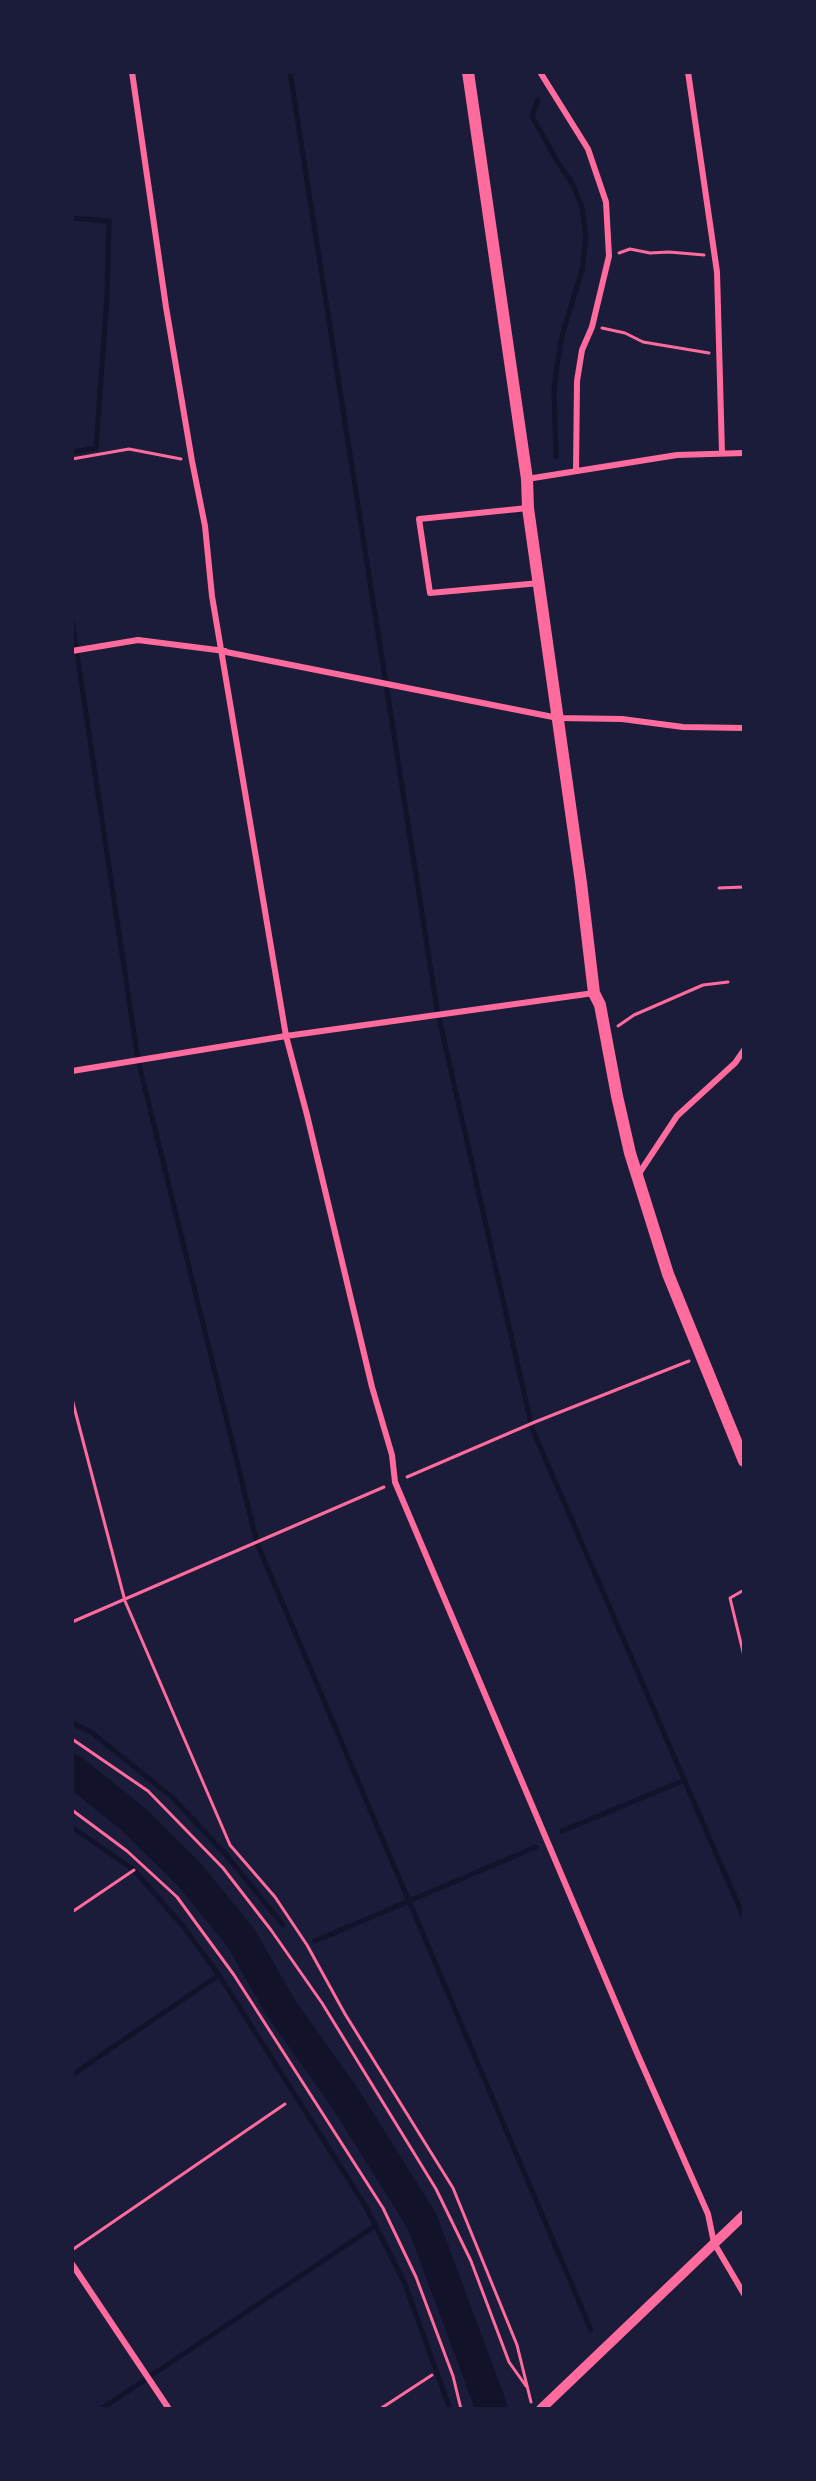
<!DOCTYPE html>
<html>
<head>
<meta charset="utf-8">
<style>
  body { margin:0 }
  #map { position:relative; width:816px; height:2481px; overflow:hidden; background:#1b1b3a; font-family:"Space Grotesk",sans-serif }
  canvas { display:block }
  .frame { position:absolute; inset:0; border:74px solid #1b1b3a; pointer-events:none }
</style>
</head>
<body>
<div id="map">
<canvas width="816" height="2481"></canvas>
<div class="frame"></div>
</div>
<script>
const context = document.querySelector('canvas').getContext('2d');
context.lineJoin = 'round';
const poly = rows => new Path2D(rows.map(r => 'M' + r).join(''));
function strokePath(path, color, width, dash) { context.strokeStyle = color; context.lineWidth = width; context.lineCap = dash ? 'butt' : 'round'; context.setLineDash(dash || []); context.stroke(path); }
strokePath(poly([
  [290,72,437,1009,532,1428,744,1918],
  [538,100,532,116,557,161,572,183,582,207,586,237,582,270,562,336,557,366,554,391,556,457],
  [72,218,109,221,107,297,96,448,72,452],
  [72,620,138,1060,257,1543,591,2330],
  [72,1723,91,1732,172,1797,227,1856,283,1925],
  [72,1827,134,1870,182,1925,219,1975,366,2207,405,2284,450,2409],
  [562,1831,685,1780],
  [315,1941,536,1847],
  [72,2075,219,1975],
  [101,2409,375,2226]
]), '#12122b', 5);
strokePath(poly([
  [72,1770,132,1818,188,1873,241,1938,281,2008,345,2098,422,2221,492,2409]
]), '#12122b', 32);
strokePath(poly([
  [619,253,630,249,650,253,669,252,704,255],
  [602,328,625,333,643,342,709,353],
  [72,459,129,449,181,459],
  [719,888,744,887],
  [618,1026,634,1015,703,985,728,982],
  [72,1399,125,1601,230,1845,275,1897,307,1945,345,2014,453,2188,517,2345,531,2402],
  [407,1477,535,1422,689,1361],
  [744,1590,730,1598,744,1656],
  [72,1622,384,1487],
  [72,1739,148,1791,223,1868,271,1930,322,2003,436,2189,471,2261,509,2362,526,2386],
  [72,1810,127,1851,177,1897,234,1975,383,2208,416,2277,453,2376,461,2409],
  [72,1912,134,1870],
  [72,2250,285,2104],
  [380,2409,432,2375]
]), '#ff6b9d', 3);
strokePath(poly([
  [132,72,166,307,192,461,205,526,212,596,286,1036,307,1115,372,1387,392,1455,395,1482,637,2053,708,2214,714,2243,744,2294],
  [540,72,588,149,606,202,609,256,592,327,582,350,577,381,576,471],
  [688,72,717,272,722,453],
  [527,479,677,455,744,453],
  [528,508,419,519,430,593,540,583],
  [72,651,138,640,225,651],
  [221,651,558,718,622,719,683,727,744,728],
  [72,1071,286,1036,594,993],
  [638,1175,677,1116,735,1063,744,1050],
  [72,2264,169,2409]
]), '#ff6b9d', 6);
strokePath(poly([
  [541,2409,744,2215]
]), '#ff6b9d', 10);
strokePath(poly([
  [468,72,527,479,528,508,581,883,594,993,600,1005,617,1096,630,1153,668,1274,744,1461]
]), '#ff6b9d', 12);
</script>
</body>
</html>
